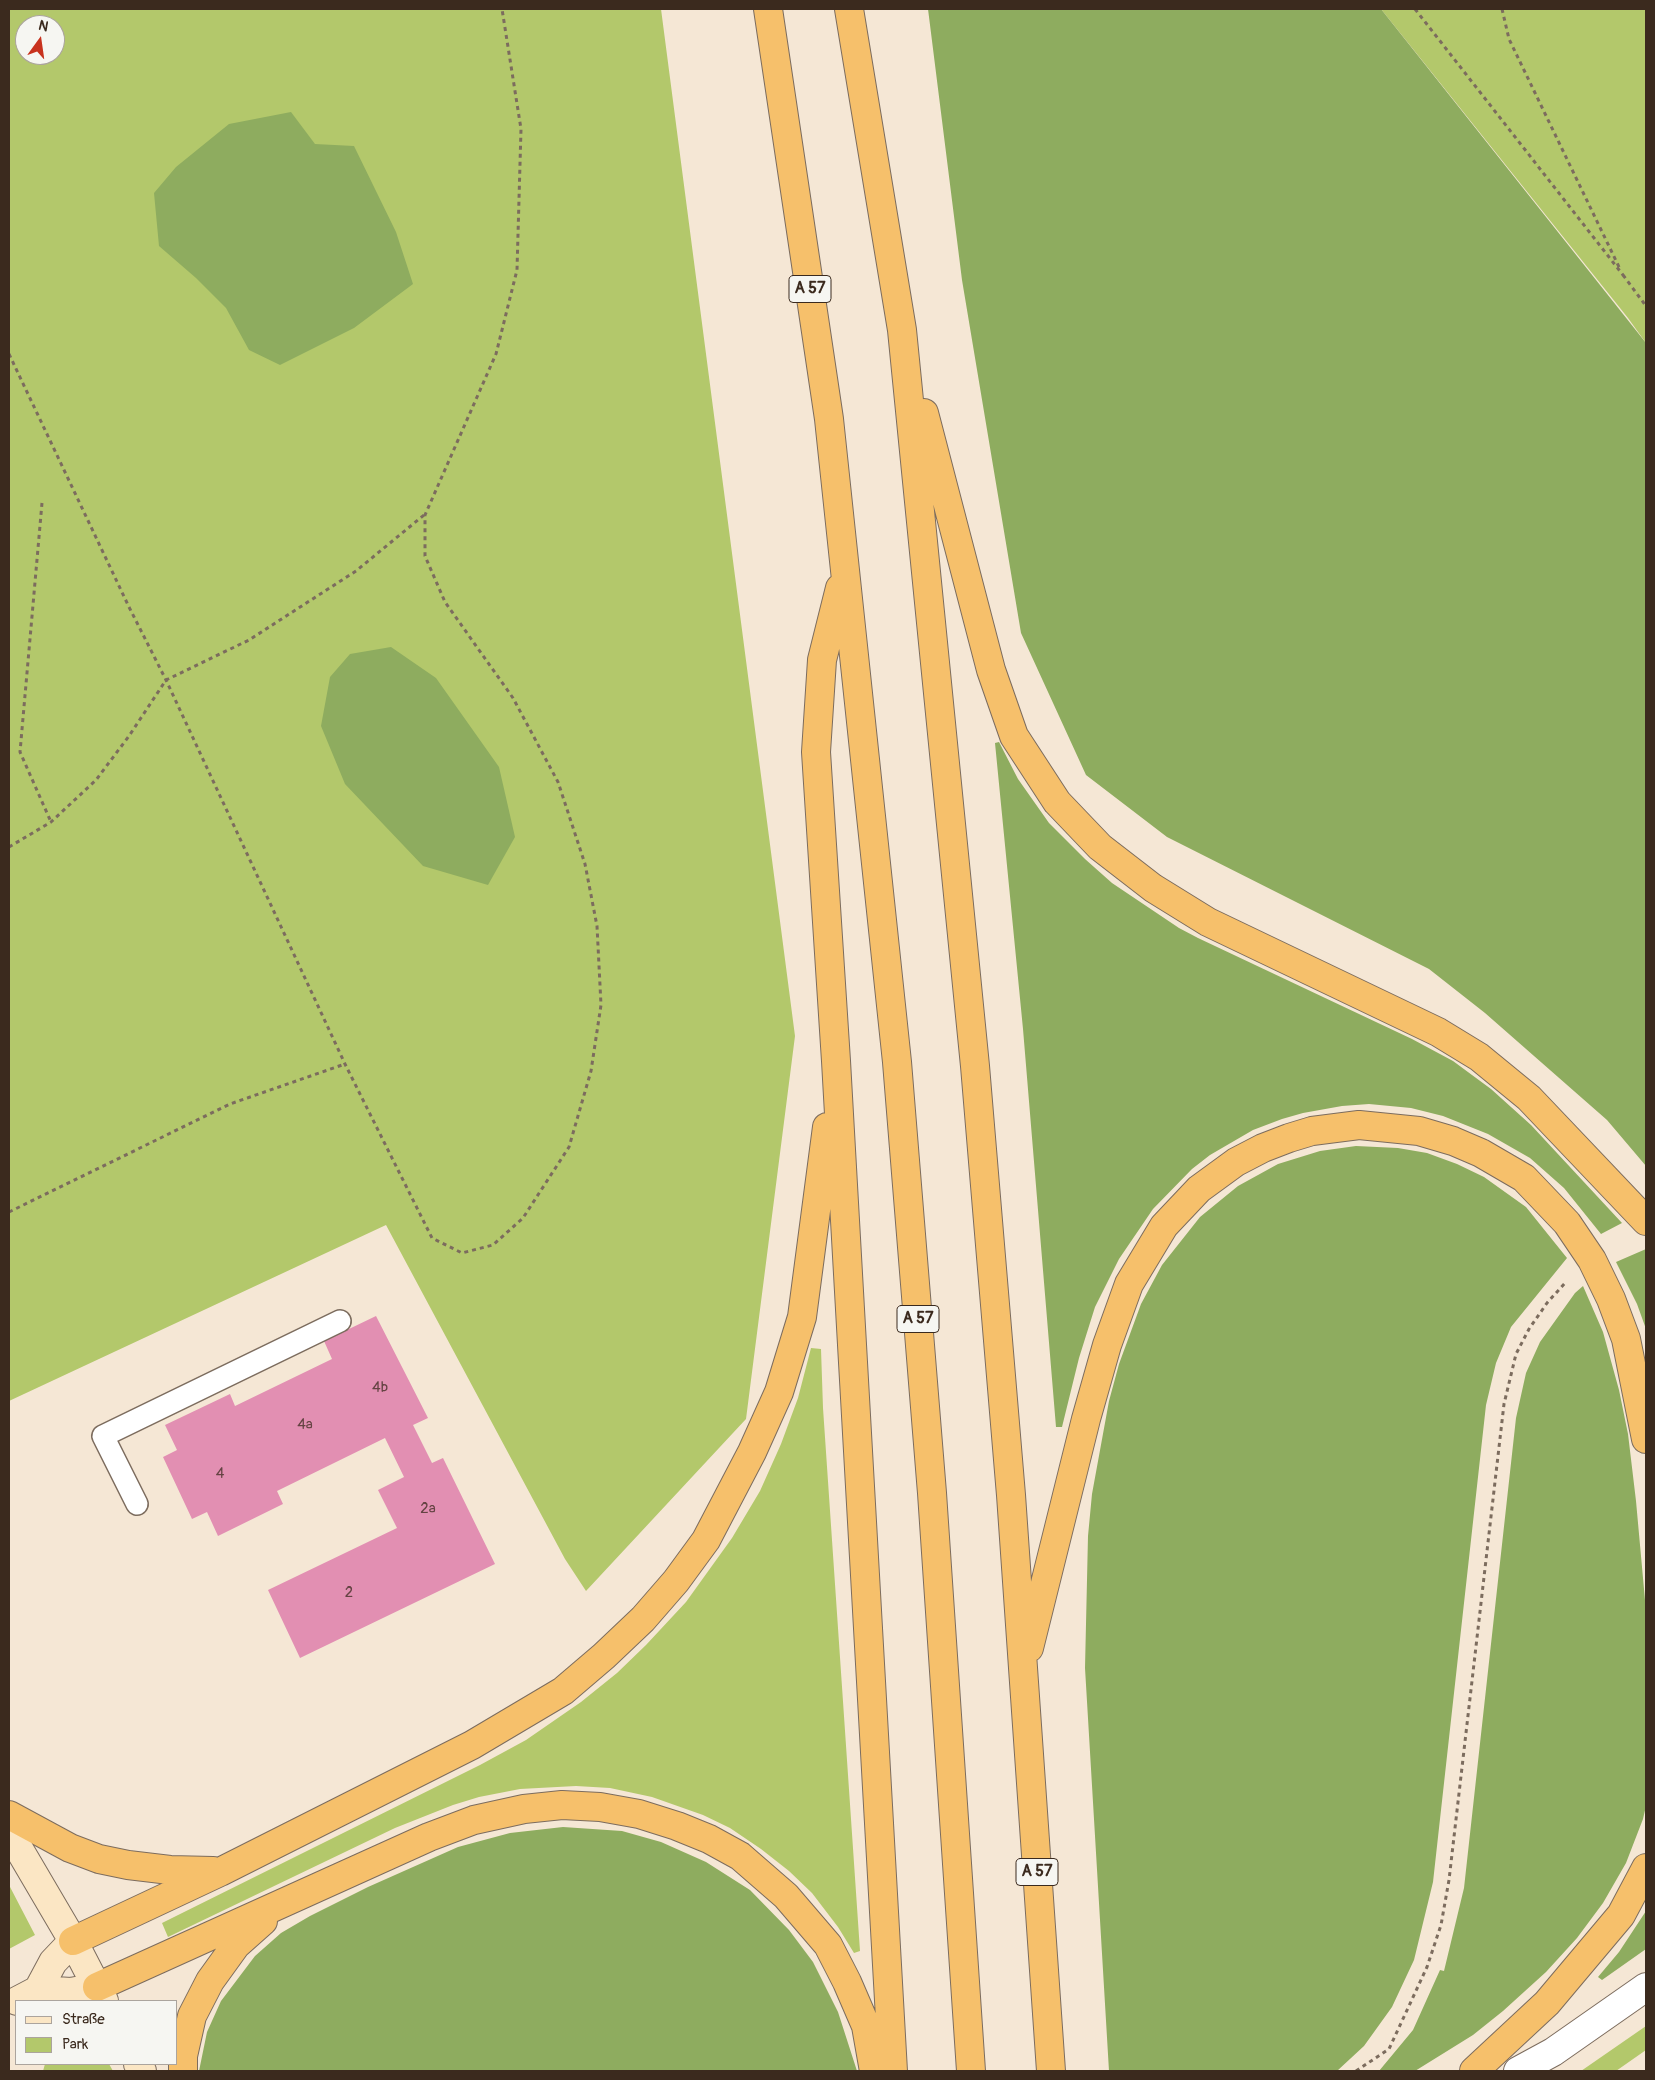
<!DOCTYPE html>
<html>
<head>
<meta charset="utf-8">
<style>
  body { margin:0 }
  #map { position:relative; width:1655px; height:2080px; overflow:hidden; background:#f5e7d5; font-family:Pangolin,sans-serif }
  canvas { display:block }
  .frame { position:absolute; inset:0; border:10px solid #3b2a1e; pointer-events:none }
  .legend { position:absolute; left:15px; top:2000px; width:162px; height:65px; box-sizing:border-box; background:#f6f6f2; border:1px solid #aba49d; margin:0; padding:6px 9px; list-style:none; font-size:15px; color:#3b2a1e }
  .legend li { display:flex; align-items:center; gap:10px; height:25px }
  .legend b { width:25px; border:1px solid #aba49d }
  .north { position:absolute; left:15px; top:15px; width:50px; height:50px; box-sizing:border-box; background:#f6f6f2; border:1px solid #aba49d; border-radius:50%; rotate:14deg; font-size:14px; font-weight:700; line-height:20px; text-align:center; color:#3b2a1e }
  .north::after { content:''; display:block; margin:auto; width:18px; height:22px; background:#c8321e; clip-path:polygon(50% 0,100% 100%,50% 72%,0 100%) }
</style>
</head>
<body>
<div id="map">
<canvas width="1655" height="2080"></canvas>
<div class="frame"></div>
<ul class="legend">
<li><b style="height:6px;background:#fbe6c4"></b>Straße</li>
<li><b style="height:14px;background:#b3c86b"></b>Park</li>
</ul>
<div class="north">N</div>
</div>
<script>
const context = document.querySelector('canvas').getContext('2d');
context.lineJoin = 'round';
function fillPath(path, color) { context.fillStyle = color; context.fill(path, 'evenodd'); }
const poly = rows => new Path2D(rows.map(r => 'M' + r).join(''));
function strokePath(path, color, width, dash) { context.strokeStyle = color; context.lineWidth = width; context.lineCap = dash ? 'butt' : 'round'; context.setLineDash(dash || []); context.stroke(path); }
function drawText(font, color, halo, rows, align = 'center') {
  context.font = font + ' Pangolin,sans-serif'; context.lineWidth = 5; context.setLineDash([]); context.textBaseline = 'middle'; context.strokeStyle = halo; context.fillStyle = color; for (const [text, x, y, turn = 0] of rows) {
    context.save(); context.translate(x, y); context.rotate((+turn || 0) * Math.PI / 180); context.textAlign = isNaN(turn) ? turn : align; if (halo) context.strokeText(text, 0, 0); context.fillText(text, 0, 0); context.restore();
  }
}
fillPath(poly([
  [9,9,661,9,795,1036,746,1419,586,1591,565,1559,386,1225,9,1401],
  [25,25,55,25,55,55,25,55],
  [1381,9,1646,9,1646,343,1628,318],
  [811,1348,821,1349,823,1408,860,1951,854,1953,838,1927,812,1893,789,1871,761,1849,730,1828,703,1815,652,1797,610,1788,576,1786,520,1789,479,1797,453,1805,395,1828,168,1937,162,1923,480,1765,526,1740,581,1702,617,1673,646,1645,686,1602,732,1538,760,1491,781,1444,798,1398],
  [9,1885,35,1935,9,1949],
  [1646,2026,1646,2050,1616,2071,1581,2071],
  [45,2064,109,2064,113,2071,43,2071]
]), '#b3c86b');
fillPath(poly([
  [928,9,1381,9,1646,343,1646,1166,1607,1120,1485,1013,1429,969,1167,837,1086,775,1021,633,962,280],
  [291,112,315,144,354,146,396,232,413,284,354,328,280,365,249,350,226,308,196,278,159,246,154,193,176,167,229,124],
  [391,647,436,678,499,767,515,837,488,885,423,866,345,784,321,726,330,677,350,654],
  [999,742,1018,779,1049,823,1085,859,1112,883,1179,928,1198,938,1412,1039,1453,1061,1491,1089,1531,1125,1622,1223,1601,1234,1564,1188,1530,1158,1488,1134,1443,1116,1411,1108,1369,1104,1342,1106,1303,1113,1282,1119,1253,1130,1210,1155,1192,1169,1153,1209,1119,1259,1095,1307,1079,1358,1062,1427,1056,1427,1023,1029,995,743],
  [1356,1146,1398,1148,1427,1153,1457,1164,1484,1177,1526,1207,1567,1258,1511,1327,1496,1363,1486,1405,1433,1882,1414,1960,1392,2007,1364,2046,1337,2071,1109,2071,1085,1668,1088,1536,1092,1494,1109,1401,1119,1364,1141,1304,1162,1265,1200,1217,1238,1186,1278,1164,1320,1151],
  [1646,1249,1646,1329,1637,1304,1616,1262],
  [1583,1286,1603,1332,1619,1390,1628,1434,1636,1501,1646,1611,1646,1806,1643,1819,1626,1863,1603,1903,1577,1938,1546,1972,1503,2011,1473,2035,1415,2071,1379,2071,1413,2030,1440,1970,1444,1971,1464,1888,1516,1418,1526,1373,1540,1342,1575,1293],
  [563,1827,622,1831,661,1842,706,1862,750,1890,789,1930,813,1962,838,2012,857,2071,199,2071,207,2032,221,2001,255,1956,281,1933,310,1916,368,1887,458,1847,510,1833],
  [1646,1911,1646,1949,1602,1980,1598,1977,1619,1952]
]), '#8eac5f');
fillPath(poly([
  [376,1316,428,1418,413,1425,432,1463,443,1458,495,1564,300,1658,268,1590,397,1528,378,1490,404,1477,385,1438,277,1491,283,1504,218,1536,207,1512,192,1519,163,1457,177,1450,165,1425,230,1394,235,1406,332,1359,324,1341]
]), '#e28fb2');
const service = poly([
  [137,1504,103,1436,340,1321]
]);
const tertiary = poly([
  [1518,2071,1553,2052,1646,1987]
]);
const secondary = poly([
  [9,1832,73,1941,104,2001],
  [38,1990,53,1962,73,1941],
  [17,2001,38,1990,71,1992,97,1987],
  [138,2064,142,2071]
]);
const motorway = poly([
  [768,9,829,419,897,1062,932,1493,971,2071],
  [849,9,902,330,975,1066,1011,1495,1051,2071],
  [924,413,991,670,1014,736,1057,802,1100,847,1153,888,1208,922,1438,1032,1479,1057,1529,1098,1646,1221],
  [840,588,822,660,816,752,836,1061,893,2071],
  [1029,1648,1086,1419,1107,1345,1129,1284,1164,1226,1199,1189,1236,1162,1263,1148,1289,1138,1312,1131,1359,1125,1419,1131,1453,1141,1481,1153,1524,1178,1567,1223,1592,1260,1611,1299,1626,1339,1646,1439],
  [9,1815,70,1848,99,1859,128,1865,170,1870,213,1871],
  [73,1941,220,1872,472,1745,563,1691,604,1656,643,1619,676,1581,706,1540,752,1452,779,1392,802,1317,827,1127],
  [97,1987,429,1837,474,1820,524,1809,562,1805,600,1807,639,1814,677,1826,709,1839,740,1856,786,1896,828,1945,847,1982,866,2026,874,2071],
  [183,2071,183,2056,192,2016,210,1981,236,1945,263,1921],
  [1474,2071,1547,2003,1621,1915,1646,1868]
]);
strokePath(service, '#7c6c5e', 24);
strokePath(tertiary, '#7c6c5e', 30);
strokePath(secondary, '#7c6c5e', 30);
strokePath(motorway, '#7c6c5e', 30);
strokePath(poly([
  [1415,9,1623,275],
  [1502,9,1509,39,1620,269],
  [1623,275,1646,306],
  [9,354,129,607,166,680,345,1064,432,1238,462,1253,493,1245,523,1218,569,1147,591,1071,601,1005,597,926,585,864,558,782,513,698,445,602,425,556,425,515,496,354,517,270,521,129,502,9],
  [42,503,20,752,51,822],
  [9,847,51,822,96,780,129,736,166,680,249,640,356,571,424,515],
  [9,1212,230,1104,345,1064],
  [1356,2071,1389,2049,1427,1967,1441,1925,1449,1880,1504,1404,1516,1354,1529,1329,1547,1303,1565,1283]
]), '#7c6c5e', 3, [4, 4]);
strokePath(service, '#fff', 21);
strokePath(tertiary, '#fff', 28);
strokePath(secondary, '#fbe6c4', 28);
strokePath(motorway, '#f6c06b', 28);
drawText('15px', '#654343', null, [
  ["4b",380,1388],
  ["4a",305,1425],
  ["4",220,1474],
  ["2a",428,1509],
  ["2",349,1593]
]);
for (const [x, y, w] of [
  [810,289,42],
  [918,1319,42],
  [1037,1872,42]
]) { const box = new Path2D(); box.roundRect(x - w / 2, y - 13.5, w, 27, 4); context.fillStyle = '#f6f6f2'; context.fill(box); strokePath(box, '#3b2a1e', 1); }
drawText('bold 16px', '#3b2a1e', null, [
  ["A 57",810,289],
  ["A 57",918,1319],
  ["A 57",1037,1872]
]);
</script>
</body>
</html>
